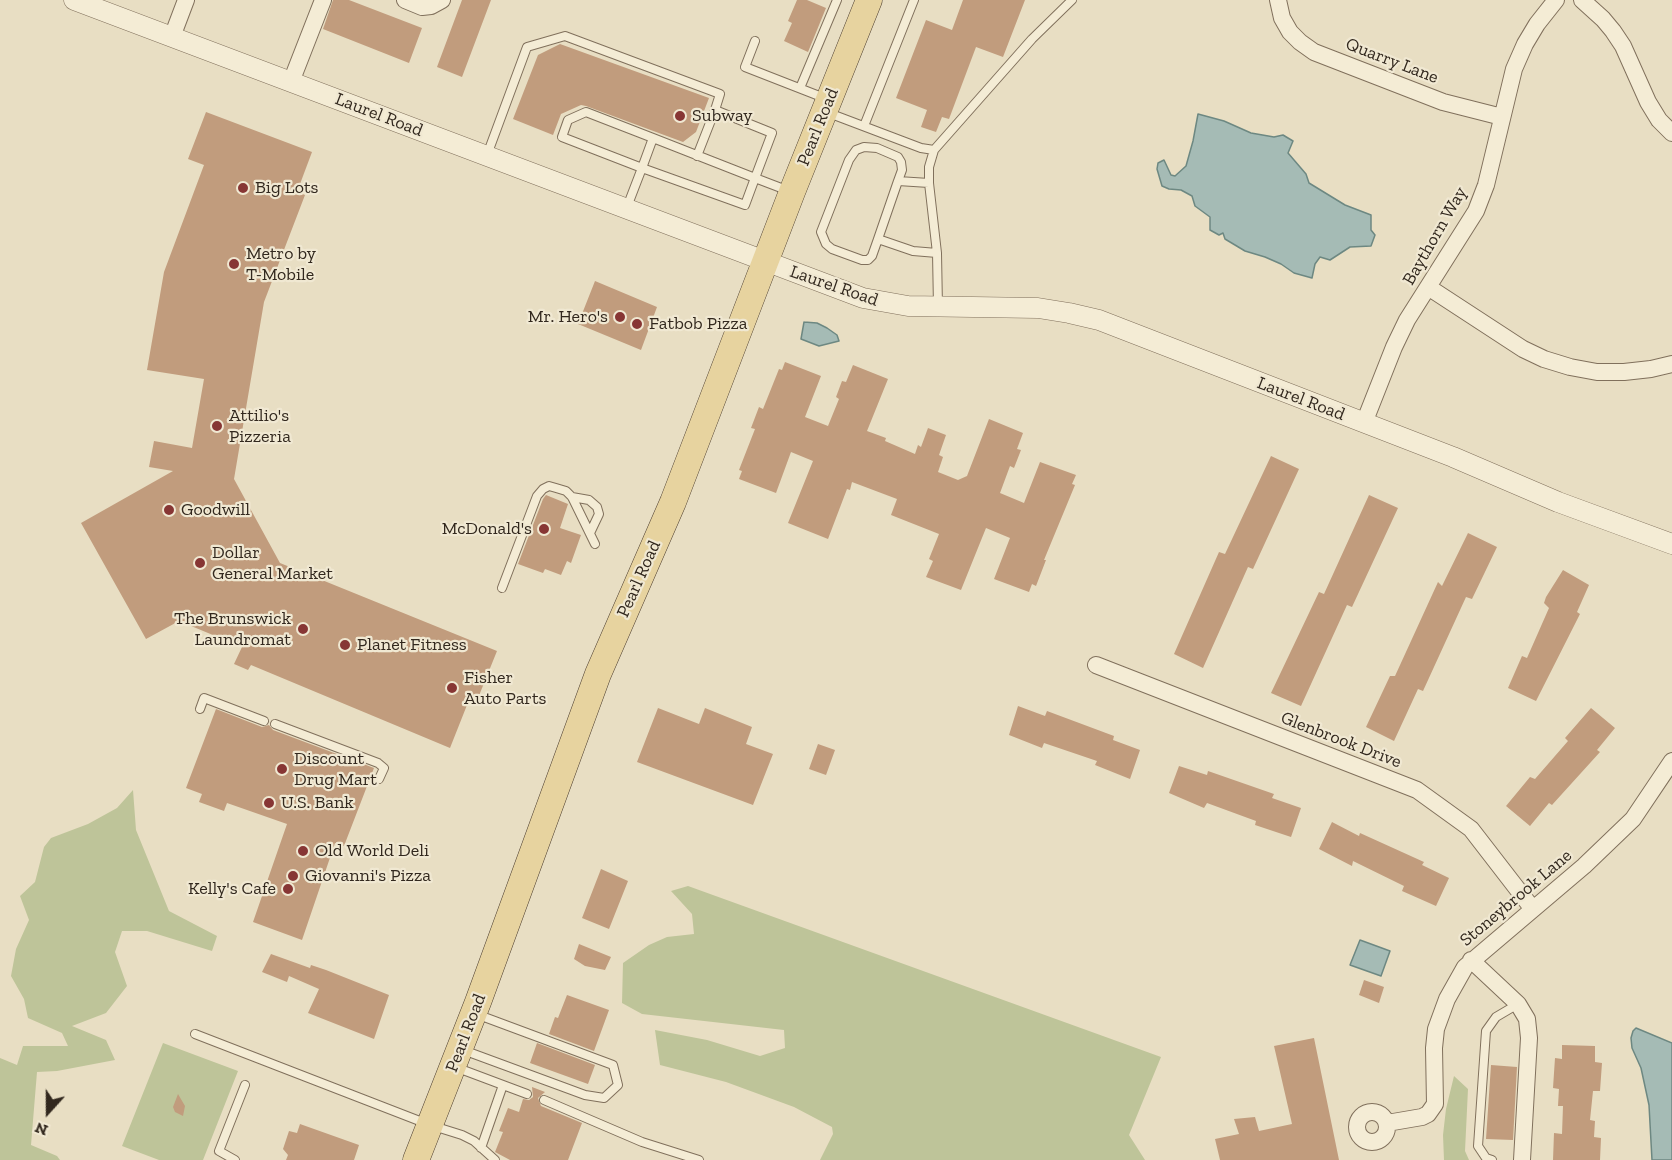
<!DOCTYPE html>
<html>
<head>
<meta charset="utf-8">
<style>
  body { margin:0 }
  #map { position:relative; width:1672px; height:1160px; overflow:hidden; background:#e8dec3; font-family:"Zilla Slab",serif }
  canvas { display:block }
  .north { position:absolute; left:18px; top:1082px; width:60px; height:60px; -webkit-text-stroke:4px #f0e8d2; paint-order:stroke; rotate:201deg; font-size:16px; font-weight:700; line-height:24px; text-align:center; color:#32281e }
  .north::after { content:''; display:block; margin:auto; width:21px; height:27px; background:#32281e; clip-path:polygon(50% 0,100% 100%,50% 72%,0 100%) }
</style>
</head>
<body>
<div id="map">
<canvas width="1672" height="1160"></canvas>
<div class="north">N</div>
</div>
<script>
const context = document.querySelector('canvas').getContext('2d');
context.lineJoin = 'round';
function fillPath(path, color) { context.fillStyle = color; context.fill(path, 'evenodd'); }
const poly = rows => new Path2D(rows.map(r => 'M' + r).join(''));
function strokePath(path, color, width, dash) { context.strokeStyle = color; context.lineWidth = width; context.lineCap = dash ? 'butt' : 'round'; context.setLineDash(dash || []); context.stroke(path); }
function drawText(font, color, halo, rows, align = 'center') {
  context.font = font + ' "Zilla Slab",serif'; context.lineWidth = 4.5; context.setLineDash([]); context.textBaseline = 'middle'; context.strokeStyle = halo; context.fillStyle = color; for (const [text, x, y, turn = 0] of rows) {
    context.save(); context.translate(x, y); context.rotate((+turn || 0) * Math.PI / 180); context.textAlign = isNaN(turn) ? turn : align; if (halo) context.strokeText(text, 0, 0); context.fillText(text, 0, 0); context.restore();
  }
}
fillPath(poly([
  [133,790,136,830,169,911,217,936,212,951,147,931,122,931,115,952,127,986,106,1013,72,1026,106,1040,115,1060,57,1071,37,1072,31,1145,57,1156,60,1160,0,1160,0,1058,17,1065,23,1046,68,1046,62,1033,28,1018,24,999,11,976,16,949,29,920,20,896,35,882,44,847,51,838,88,824,117,808],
  [688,886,1161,1057,1129,1135,1145,1160,820,1160,833,1134,832,1127,794,1107,726,1082,660,1065,655,1030,707,1040,760,1056,785,1048,784,1030,642,1014,622,1003,623,963,649,945,667,937,694,934,692,914,671,891],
  [163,1043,238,1071,203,1160,159,1160,122,1146],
  [1454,1076,1468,1089,1465,1151,1469,1160,1444,1160,1443,1135,1446,1109]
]), '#bec499');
const water = poly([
  [1198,114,1224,121,1251,133,1274,137,1283,135,1293,141,1288,153,1306,174,1309,183,1345,205,1371,215,1371,230,1375,235,1371,246,1350,247,1330,260,1320,257,1315,264,1312,278,1294,273,1281,264,1265,257,1245,251,1225,239,1223,233,1219,235,1210,230,1210,217,1195,206,1192,196,1181,190,1169,189,1162,186,1157,169,1158,163,1164,160,1171,175,1175,176,1186,166,1193,141,1198,114],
  [804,322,817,323,827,328,837,335,839,341,819,346,801,339,804,322],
  [1360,940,1390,951,1381,976,1350,965,1360,940],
  [1636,1028,1672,1043,1672,1160,1652,1160,1649,1105,1641,1068,1632,1048,1631,1038,1633,1031,1636,1028]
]);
fillPath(water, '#a5bbb5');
strokePath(water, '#6d8882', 1.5);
fillPath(poly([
  [333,0,349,0,422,28,409,63,323,29],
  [462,0,491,0,462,77,437,67],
  [797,0,807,0,826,8,808,52,784,41,792,23,788,21],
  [963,0,1025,0,1003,57,976,47,949,119,942,117,936,132,921,127,927,110,896,98,926,20,952,30],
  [560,44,709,98,696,132,683,142,586,106,581,105,561,114,553,135,513,119,538,55],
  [206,112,312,152,297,192,305,195,264,302,234,479,280,563,497,651,476,703,469,700,450,748,251,665,248,670,234,664,242,647,179,621,146,639,81,523,173,471,149,467,154,441,192,448,204,379,147,370,164,272,204,165,188,159],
  [595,281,657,307,641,350,578,324],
  [785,362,821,376,805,417,828,426,839,399,836,397,842,381,846,382,853,365,888,379,867,431,886,438,885,441,915,454,918,445,921,447,928,428,946,435,939,455,943,457,938,472,958,480,967,476,989,419,1023,433,1017,449,1021,450,1014,468,1010,466,1000,493,1024,503,1040,462,1076,475,1072,484,1075,485,1044,560,1046,560,1036,586,1032,584,1029,592,994,579,1010,538,986,528,961,590,926,577,933,561,929,559,939,534,891,515,897,499,852,482,850,490,847,489,828,539,788,523,813,461,791,452,776,493,739,479,742,471,739,470,755,429,751,428,759,407,763,409,779,369,782,370],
  [1271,456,1299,469,1253,569,1248,567,1203,668,1174,654,1219,552,1225,554],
  [546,495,568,504,560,528,581,535,571,563,567,561,561,575,545,569,543,573,518,564,543,499],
  [1369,495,1398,508,1352,607,1347,605,1301,706,1271,693,1319,592,1324,594],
  [1468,533,1497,547,1472,599,1466,597,1423,691,1418,689,1394,741,1366,727,1390,676,1395,676,1438,582,1442,586],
  [1563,570,1589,585,1577,612,1580,614,1536,701,1508,688,1522,656,1527,658,1549,608,1544,603,1546,597],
  [1018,706,1045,716,1047,711,1114,736,1113,740,1140,750,1130,779,1095,765,1097,761,1044,743,1042,748,1009,735],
  [658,708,699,724,705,708,752,727,746,744,773,754,753,805,637,762],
  [1591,708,1615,728,1597,750,1600,752,1552,805,1549,803,1530,826,1506,806,1530,777,1535,779,1568,741,1565,738],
  [216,709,262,727,269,725,273,730,374,768,344,846,335,843,302,940,253,922,287,824,227,803,224,811,199,802,202,794,186,788],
  [818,744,835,750,826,775,809,769],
  [1179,766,1207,775,1208,771,1274,794,1272,798,1301,808,1291,837,1255,825,1256,821,1207,803,1204,808,1169,793],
  [1332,822,1359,836,1360,833,1424,862,1422,865,1449,878,1436,906,1402,891,1404,886,1353,861,1352,866,1319,849],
  [601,869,628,881,609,929,582,918],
  [579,944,611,957,605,970,585,966,574,959],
  [271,954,310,968,311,965,326,970,389,995,374,1039,308,1013,319,989,289,976,287,982,262,972],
  [1364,980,1384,987,1379,1003,1359,995],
  [567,995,609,1010,594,1051,549,1034,555,1017,558,1018],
  [1314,1038,1339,1160,1220,1160,1215,1139,1239,1134,1234,1119,1255,1117,1259,1131,1292,1124,1274,1046],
  [537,1043,595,1065,588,1084,530,1063],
  [1562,1045,1595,1046,1595,1062,1602,1063,1600,1091,1593,1091,1590,1120,1595,1121,1594,1137,1601,1138,1600,1160,1553,1160,1554,1133,1562,1134,1563,1106,1558,1106,1559,1089,1553,1088,1555,1058,1562,1059],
  [1491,1065,1517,1067,1513,1140,1486,1139],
  [532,1087,545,1092,538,1098,541,1106,582,1123,568,1160,510,1160,495,1152,503,1132,499,1131,508,1108,519,1112,523,1099,529,1100,533,1097],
  [178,1094,185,1106,183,1116,175,1112,173,1107],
  [300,1124,359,1145,354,1160,286,1160,288,1155,283,1149,289,1131,297,1133]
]), '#c19c7d');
const service = poly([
  [755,41,745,67,827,99],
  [800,88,837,0],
  [826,112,921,148,934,150,929,167,929,183,937,253,938,307],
  [864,126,914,0],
  [934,150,1032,39,1072,0],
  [487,155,527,47,565,36,720,94,715,110,772,133,755,178,653,138,586,112,568,120,562,137,642,168,653,138],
  [697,156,715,110],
  [929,183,898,181,878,239,913,251,937,253],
  [627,207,642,168,745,205,755,178,789,191],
  [878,239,872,256,868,260,862,260,832,249,826,244,821,232,849,160,856,150,864,147,877,148,898,157,901,162,902,170,898,181],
  [572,497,589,500,597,507,599,514,590,533],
  [502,588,537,496,543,489,549,486,556,488,566,491,572,497,595,544],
  [200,709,204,698,264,721],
  [275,724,378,763,384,768,379,779],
  [195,1034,430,1125,462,1135,474,1141,495,1160],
  [463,1050,585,1095,604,1098,618,1085,613,1065,476,1014],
  [455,1067,527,1094],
  [544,1100,642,1142,699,1160],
  [481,1148,503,1085],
  [235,1160,219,1151,245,1085],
  [1492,1160,1486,1158,1478,1146,1486,1031,1496,1017,1518,1004]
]);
const minor = poly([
  [405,0,422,7,431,6,442,0],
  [1278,0,1282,18,1290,32,1300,42,1314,52,1443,102,1502,117],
  [1582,0,1603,19,1613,31,1623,46,1648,102,1659,120,1672,133],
  [172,37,186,0],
  [291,82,323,0],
  [1428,287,1523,349,1544,359,1570,367,1597,372,1624,372,1651,369,1672,364],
  [1364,423,1394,347,1407,320,1476,211,1486,185,1514,69,1525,44,1537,24,1556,0],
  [1096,665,1417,790,1471,829,1532,908],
  [1471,960,1518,1004,1527,1019,1529,1038,1522,1160],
  '1357 1127a15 15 0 1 1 30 0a15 15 0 1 1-30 0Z',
  [1387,1123,1422,1117,1428,1114,1435,1104,1434,1048,1436,1029,1447,999,1465,967,1584,866,1633,819,1672,761]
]);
const tertiary = poly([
  [74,0,863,298,908,306,1038,308,1069,313,1099,320,1453,457,1558,502,1672,544]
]);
const primary = poly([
  [416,1160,478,1002,598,674,673,502,792,192,869,0]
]);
strokePath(service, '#80705c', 10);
strokePath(minor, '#80705c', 18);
strokePath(tertiary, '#80705c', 21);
strokePath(primary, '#4e3f30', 27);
strokePath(service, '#f4ecd5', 8);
strokePath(minor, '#f4ecd5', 16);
strokePath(tertiary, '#f4ecd5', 20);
strokePath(primary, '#e7d39f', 26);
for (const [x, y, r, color] of [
  [680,116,6,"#873634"],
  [243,188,6,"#873634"],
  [234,264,6,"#873634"],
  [620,317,6,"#873634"],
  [637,324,6,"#873634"],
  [217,426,6,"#873634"],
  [169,510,6,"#873634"],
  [544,529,6,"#873634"],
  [200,563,6,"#873634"],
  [303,629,6,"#873634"],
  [345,645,6,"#873634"],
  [452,688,6,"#873634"],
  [282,769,6,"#873634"],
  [269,803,6,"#873634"],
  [303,851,6,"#873634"],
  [293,876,6,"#873634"],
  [288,889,6,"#873634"]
]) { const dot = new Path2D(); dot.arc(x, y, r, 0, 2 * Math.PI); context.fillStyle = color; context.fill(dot); strokePath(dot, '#f0e8d2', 2); }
drawText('18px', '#32281e', '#f0e8d2', [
  ["Quarry Lane",1392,61,21],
  ["Laurel Road",379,115,21],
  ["Pearl Road",818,127,-68],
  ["Baythorn Way",1435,236,-60],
  ["Laurel Road",834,286,19],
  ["Laurel Road",1301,399,21],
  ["Pearl Road",639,579,-66],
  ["Glenbrook Drive",1341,740,21],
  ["Stoneybrook Lane",1516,898,-40],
  ["Pearl Road",466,1033,-69]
]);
drawText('18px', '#32281e', '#f0e8d2', [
  ["Subway",692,116],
  ["Big Lots",255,188],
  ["Metro by",246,254],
  ["T-Mobile",246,275],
  ["Mr. Hero's",608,317,"right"],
  ["Fatbob Pizza",649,324],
  ["Attilio's",229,416],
  ["Pizzeria",229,437],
  ["Goodwill",181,510],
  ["McDonald's",532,529,"right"],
  ["Dollar",212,553],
  ["General Market",212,574],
  ["The Brunswick",291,619,"right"],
  ["Laundromat",291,640,"right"],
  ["Planet Fitness",357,645],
  ["Fisher",464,678],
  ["Auto Parts",464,699],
  ["Discount",294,759],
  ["Drug Mart",294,780],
  ["U.S. Bank",281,803],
  ["Old World Deli",315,851],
  ["Giovanni's Pizza",305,876],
  ["Kelly's Cafe",276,889,"right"]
], 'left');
</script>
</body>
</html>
